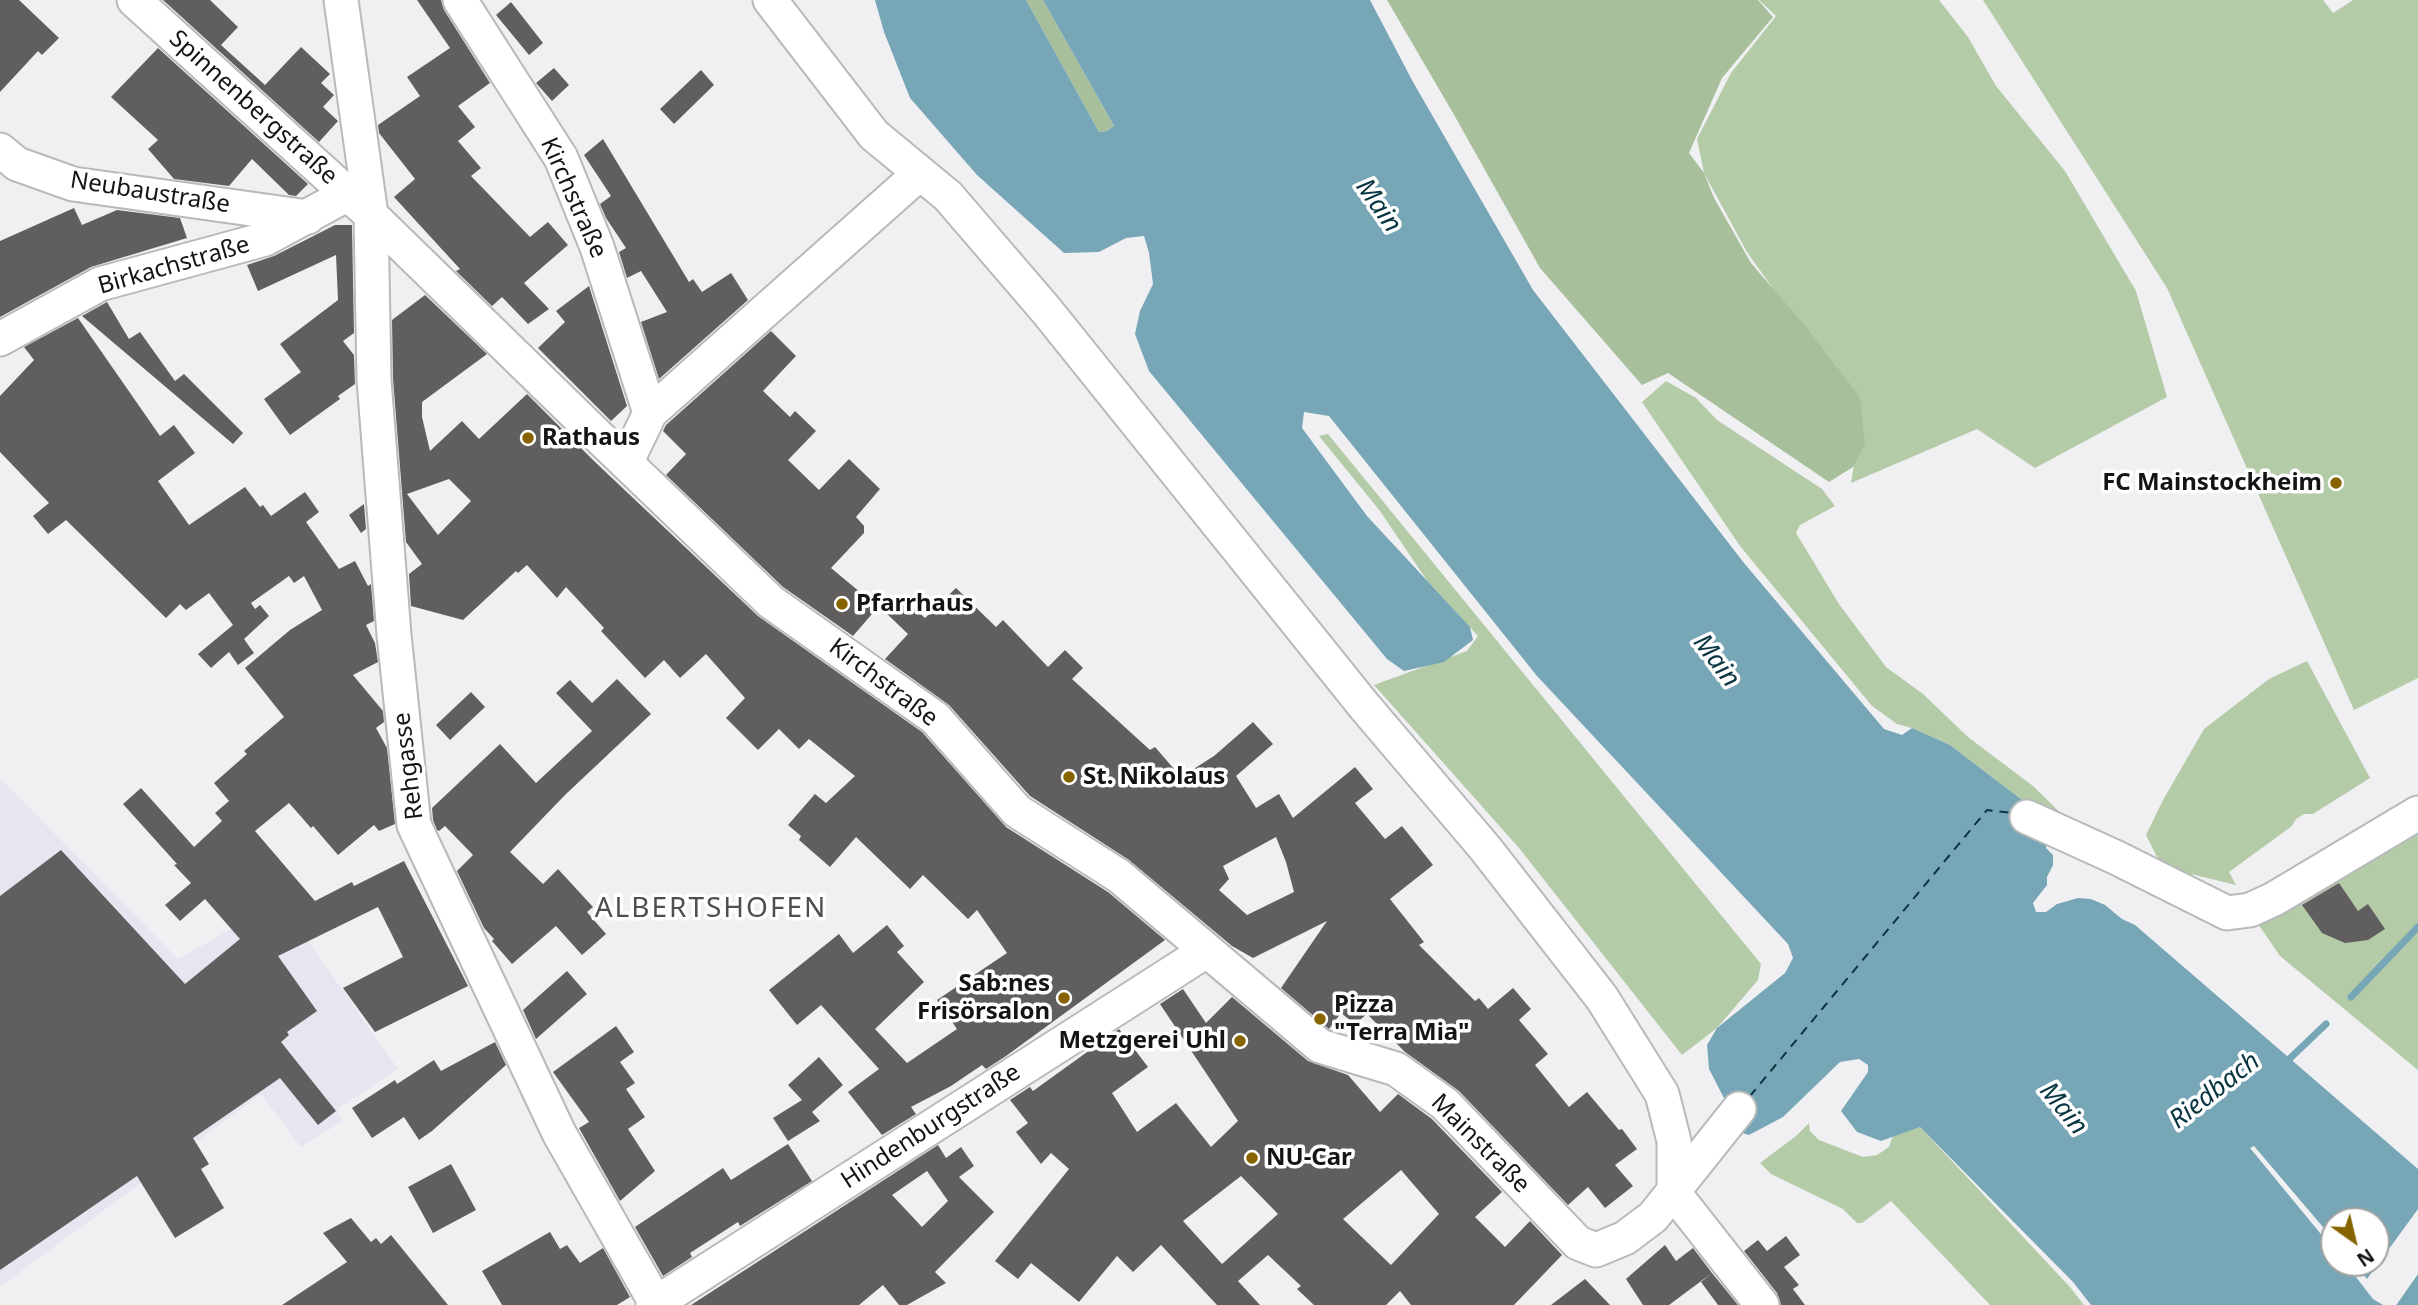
<!DOCTYPE html>
<html>
<head>
<meta charset="utf-8">
<style>
  body { margin:0 }
  #map { position:relative; width:2418px; height:1305px; overflow:hidden; background:#f0f0f3; font-family:"Noto Sans",sans-serif }
  canvas { display:block }
  .north { position:absolute; left:2320px; top:1207px; width:70px; height:70px; box-sizing:border-box; background:#fff; border:2px solid #a1a1a1; border-radius:50%; rotate:146deg; font-size:19px; font-weight:700; line-height:28px; text-align:center; color:#141415 }
  .north::after { content:''; display:block; margin:auto; width:24px; height:32px; background:#876400; clip-path:polygon(50% 0,100% 100%,50% 72%,0 100%) }
</style>
</head>
<body>
<div id="map">
<canvas width="2418" height="1305"></canvas>
<div class="north">N</div>
</div>
<script>
const context = document.querySelector('canvas').getContext('2d');
context.lineJoin = 'round';
function fillPath(path, color) { context.fillStyle = color; context.fill(path, 'evenodd'); }
const poly = rows => new Path2D(rows.map(r => 'M' + r).join(''));
function strokePath(path, color, width, dash) { context.strokeStyle = color; context.lineWidth = width; context.lineCap = dash ? 'butt' : 'round'; context.setLineDash(dash || []); context.stroke(path); }
function drawText(font, color, halo, rows, align = 'center') {
  context.font = font + ' "Noto Sans",sans-serif'; context.lineWidth = 7; context.setLineDash([]); context.textBaseline = 'middle'; context.strokeStyle = halo; context.fillStyle = color; for (const [text, x, y, turn = 0] of rows) {
    context.save(); context.translate(x, y); context.rotate((+turn || 0) * Math.PI / 180); context.textAlign = isNaN(turn) ? turn : align; if (halo) context.strokeText(text, 0, 0); context.fillText(text, 0, 0); context.restore();
  }
}
fillPath(poly([
  [0,778,178,959,280,901,398,1069,337,1109,343,1121,301,1147,261,1094,0,1287]
]), '#e6e6f1');
fillPath(poly([
  [1759,0,1939,0,1968,37,1996,86,2065,171,2136,291,2167,397,2035,468,1977,429,1851,483,1862,414,1747,252,1704,173,1697,139,1731,73,1776,16],
  [1983,0,2323,0,2333,13,2353,0,2418,0,2418,678,2354,710,2167,288],
  [1666,381,1696,398,1717,420,1822,489,1835,506,1800,525,1796,533,1839,604,1886,667,1923,694,1968,737,2033,786,2077,829,2030,806,1950,745,1912,728,1897,724,1872,706,1740,546,1642,402],
  [1328,434,1761,964,1758,980,1717,1028,1682,1055,1519,848,1374,685,1467,651,1478,636,1428,582,1380,511,1319,436],
  [2307,661,2370,778,2313,814,2304,814,2296,819,2292,826,2229,872,2236,885,2162,867,2146,835,2163,800,2204,729,2269,679],
  [2418,826,2418,1070,2280,956,2256,921],
  [1809,1123,1810,1131,1819,1140,1863,1157,1877,1155,1889,1147,1893,1135,1920,1127,2070,1287,2084,1305,1990,1305,1891,1201,1862,1223,1857,1223,1843,1209,1771,1174,1760,1163,1796,1136]
]), '#b4cba8');
fillPath(poly([
  [1026,0,1043,0,1114,126,1107,131,1099,132],
  [1387,0,1758,0,1773,17,1722,78,1689,153,1704,173,1714,198,1751,263,1806,327,1860,397,1865,444,1853,467,1829,482,1668,373,1642,385,1540,268,1453,113]
]), '#a8bf9b');
fillPath(poly([
  [875,0,1026,0,1099,132,1107,131,1114,126,1043,0,1370,0,1413,82,1533,290,1744,563,1884,729,1902,735,1912,728,1950,745,2030,806,2048,840,2046,848,2053,855,2053,865,2047,877,2047,885,2033,903,2036,912,2046,912,2057,904,2078,898,2091,899,2105,905,2122,919,2135,925,2418,1169,2418,1209,2367,1279,2354,1263,2376,1263,2376,1221,2334,1221,2334,1240,2254,1146,2250,1148,2334,1250,2334,1263,2345,1263,2373,1299,2383,1305,2091,1305,2073,1282,1920,1127,1881,1141,1857,1132,1841,1111,1868,1072,1868,1065,1859,1059,1840,1062,1783,1117,1749,1135,1742,1133,1709,1069,1707,1045,1717,1028,1785,973,1793,958,1788,944,1537,676,1329,416,1304,412,1302,428,1367,516,1470,627,1473,640,1444,662,1404,671,1387,659,1149,371,1135,334,1140,311,1153,284,1149,253,1144,236,1126,238,1099,252,1064,253,977,175,910,98,884,32],
  [2418,1274,2418,1305,2396,1305,2397,1304]
]), '#77a6b6');
strokePath(poly([
  [2351,997,2418,927],
  [2283,1065,2326,1024]
]), '#77a6b6', 7);
strokePath(poly([
  [1750,1096,1987,810,2013,813]
]), '#093642', 2, [9, 7]);
fillPath(poly([
  [0,0,19,0,59,38,42,55,38,51,0,92],
  [163,0,210,0,238,27,221,45,265,85,301,47,330,74,321,83,334,95,323,107,338,121,319,142],
  [417,0,441,0,444,10,490,83,458,106,475,127,458,141,481,168,471,176,530,237,548,222,568,245,524,283,549,309,528,324,502,297,492,306,456,271,460,269,394,197,415,179,379,133,378,125,420,96,407,77,450,48],
  [511,2,543,43,529,55,496,15],
  [158,48,308,184,296,196,289,195,252,159,229,186,174,179,148,149,158,140,111,97],
  [554,68,569,85,552,101,536,83],
  [701,70,714,85,674,124,660,109],
  [603,139,689,282,693,279,702,292,731,273,748,300,659,379,641,322,667,312,641,271,627,278,619,252,626,248,606,218,600,204,611,196,584,155],
  [74,208,82,225,117,210,180,218,187,238,91,267,0,317,0,241],
  [335,225,352,225,354,333,343,341,354,355,355,384,338,396,340,399,290,435,264,399,301,372,280,344,338,300,336,255,258,291,247,265,274,256],
  [589,286,627,406,611,421,538,348,565,322,556,311],
  [425,295,487,354,422,402,422,417,430,451,462,421,479,439,527,394,594,461,758,616,922,732,1006,827,1108,892,1165,940,1006,1056,986,1069,982,1065,951,1086,911,1107,916,1114,882,1135,848,1092,879,1069,821,1005,797,1025,769,990,839,934,853,953,887,925,904,946,897,952,924,982,875,1029,907,1063,957,1029,937,1000,1007,953,977,910,968,919,923,875,910,889,856,837,830,867,799,840,801,836,788,825,815,794,826,803,855,776,809,739,799,749,779,729,758,750,726,718,745,698,706,654,680,678,664,660,645,678,601,631,604,628,566,587,557,598,527,565,518,573,516,571,463,620,411,606,409,574,422,564,406,542,393,379,392,320],
  [449,479,471,501,438,535,407,494],
  [107,302,129,339,140,332,175,381,184,374,243,433,233,444,82,316],
  [78,318,160,436,174,425,195,453,158,481,189,525,245,487,260,507,263,505,271,516,305,492,319,512,306,522,339,569,355,561,368,586,371,584,374,621,366,625,375,643,378,662,353,675,383,711,384,722,376,728,387,748,395,824,379,831,374,825,338,855,313,826,311,828,289,803,255,831,315,901,352,882,354,886,404,861,468,986,375,1032,343,988,403,957,378,907,278,956,317,1011,287,1032,289,1035,281,1042,336,1111,318,1125,280,1078,193,1138,209,1164,201,1169,224,1208,175,1238,137,1176,0,1270,0,896,61,850,185,984,240,939,205,899,180,921,165,905,191,883,174,865,177,864,123,804,141,788,194,847,222,821,215,813,229,801,214,783,247,754,244,751,284,717,245,668,290,630,322,610,304,576,294,583,289,576,251,603,255,609,260,605,269,616,244,639,254,653,238,665,229,652,211,668,198,654,233,625,209,593,186,610,180,604,166,618,66,520,48,534,33,516,49,503,0,452,0,396,34,360,24,347],
  [771,331,796,356,763,391,790,417,795,411,816,431,788,460,819,490,849,459,880,489,856,517,864,526,864,533,831,568,878,607,853,636,783,587,666,475,686,454,663,431,666,425],
  [364,504,366,529,361,533,349,515],
  [956,588,996,627,1003,620,1048,667,1065,650,1083,668,1072,679,1150,750,1155,747,1181,777,1214,756,1253,722,1273,744,1236,776,1256,808,1279,794,1293,818,1355,767,1373,789,1355,803,1385,839,1402,826,1433,865,1390,899,1424,942,1419,945,1475,1001,1479,998,1488,1009,1513,988,1531,1009,1519,1020,1548,1054,1535,1065,1569,1107,1587,1092,1619,1130,1622,1129,1637,1149,1615,1165,1633,1186,1605,1208,1588,1187,1568,1205,1459,1091,1405,1052,1367,1014,1355,1024,1341,1013,1329,1029,1281,988,1327,921,1253,958,1232,946,1129,860,1030,796,949,705,885,659,908,634,885,612,900,595,925,618],
  [1276,837,1286,862,1294,892,1247,915,1219,890,1229,879,1223,866],
  [617,679,651,714,565,795,510,852,543,884,558,869,593,907,587,912,606,934,582,955,556,926,512,964,492,941,494,939,484,928,457,871,473,855,445,826,439,831,437,830,433,820,432,808,500,744,536,783,592,731,556,693,570,680,592,703],
  [471,692,485,707,450,740,436,725],
  [2339,883,2358,911,2368,904,2385,929,2368,940,2345,943,2322,933,2302,905],
  [567,971,587,994,536,1039,523,1010],
  [1183,989,1206,1023,1232,997,1308,1061,1348,1075,1380,1112,1398,1094,1432,1119,1502,1192,1475,1217,1505,1247,1530,1221,1562,1255,1514,1305,1411,1305,1400,1291,1386,1305,1314,1305,1297,1289,1301,1286,1268,1255,1238,1281,1260,1305,1217,1305,1161,1245,1133,1272,1117,1256,1079,1302,1031,1263,1018,1279,995,1261,1069,1169,1051,1153,1041,1164,1016,1132,1028,1123,1010,1100,1030,1087,1033,1091,1119,1029,1148,1067,1112,1093,1137,1132,1176,1103,1211,1147,1238,1121,1160,1004],
  [1401,1170,1439,1214,1391,1265,1343,1219],
  [1241,1176,1278,1214,1222,1264,1183,1221],
  [616,1026,634,1052,620,1062,635,1083,626,1089,645,1117,628,1129,655,1171,620,1201,579,1128,589,1122,553,1072],
  [495,1042,506,1065,432,1131,419,1140,404,1117,372,1138,352,1108,395,1080,397,1084,434,1060,441,1071],
  [819,1057,843,1085,812,1112,820,1121,788,1141,773,1118,802,1100,788,1085],
  [788,1144,812,1181,740,1226,738,1222,690,1253,692,1257,663,1276,635,1227,723,1168,731,1180],
  [938,1145,946,1158,961,1147,974,1166,959,1177,994,1212,935,1272,946,1283,907,1305,899,1305,883,1285,859,1305,691,1305],
  [927,1171,948,1201,922,1227,892,1195],
  [451,1164,476,1210,433,1233,408,1187],
  [351,1218,371,1242,376,1238,381,1244,391,1235,448,1305,282,1305,347,1262,323,1233],
  [550,1232,560,1249,567,1245,580,1263,603,1248,630,1297,617,1305,502,1305,482,1271],
  [1786,1236,1800,1255,1784,1267,1799,1285,1793,1289,1805,1305,1781,1305,1777,1293,1744,1251,1758,1240,1767,1251],
  [1665,1245,1676,1261,1693,1248,1712,1273,1669,1305,1643,1305,1626,1279],
  [1712,1273,1738,1305,1718,1305,1701,1282],
  [1585,1279,1610,1305,1551,1305]
]), '#615e60');
const minor = poly([
  [134,0,371,215,599,437,771,602,935,718,1017,811,1119,876,1320,1046,1396,1069,1445,1104,1578,1243,1596,1250,1625,1238,1653,1217,1739,1109],
  [341,0,371,215,374,380,394,635,414,825,559,1133,657,1305],
  [460,0,561,158,597,247,650,413],
  [770,0,874,135,948,196,1046,310,1365,707,1485,848,1602,998,1662,1094,1674,1141,1674,1193],
  [0,150,17,164,73,184,308,217],
  [0,339,100,284,265,239,348,194],
  [626,463,650,413,919,174],
  [2027,817,2115,857,2227,913,2250,910,2274,899,2418,813],
  [1674,1193,1762,1305],
  [653,1305,1206,951]
]);
strokePath(minor, '#b8b9bb', 37);
strokePath(minor, '#fff', 33);
for (const [x, y, r, color] of [
  [528,438,7,"#876400"],
  [2336,483,7,"#876400"],
  [842,604,7,"#876400"],
  [1069,777,7,"#876400"],
  [1064,998,7,"#876400"],
  [1320,1019,7,"#876400"],
  [1240,1041,7,"#876400"],
  [1252,1158,7,"#876400"]
]) { const dot = new Path2D(); dot.arc(x, y, r, 0, 2 * Math.PI); context.fillStyle = color; context.fill(dot); strokePath(dot, '#fff', 2.5); }
drawText('24px', '#141415', '#fff', [
  ["Spinnenbergstraße",253,108,42],
  ["Neubaustraße",150,193,9],
  ["Kirchstraße",573,198,66],
  ["Birkachstraße",174,266,-16],
  ["Kirchstraße",883,683,37],
  ["Rehgasse",409,766,-97],
  ["Hindenburgstraße",931,1127,-33],
  ["Mainstraße",1480,1144,45]
]);
drawText('bold 24px', '#141415', '#fff', [
  ["Rathaus",542,438],
  ["FC Mainstockheim",2322,483,"right"],
  ["Pfarrhaus",856,604],
  ["St. Nikolaus",1083,777],
  ["Sab:nes",1050,984,"right"],
  ["Frisörsalon",1050,1012,"right"],
  ["Pizza",1334,1005],
  ["\"Terra Mia\"",1334,1033],
  ["Metzgerei Uhl",1226,1041,"right"],
  ["NU-Car",1266,1158]
], 'left');
drawText('italic 26px', '#093642', '#fff', [
  ["Main",1378,206,55],
  ["Main",1716,661,53],
  ["Riedbach",2215,1091,-38],
  ["Main",2063,1109,51]
]);
context.letterSpacing = '2px';
drawText('28px', '#4e4f51', '#fff', [
  ["ALBERTSHOFEN",711,909]
]);
context.letterSpacing = '0px';
</script>
</body>
</html>
